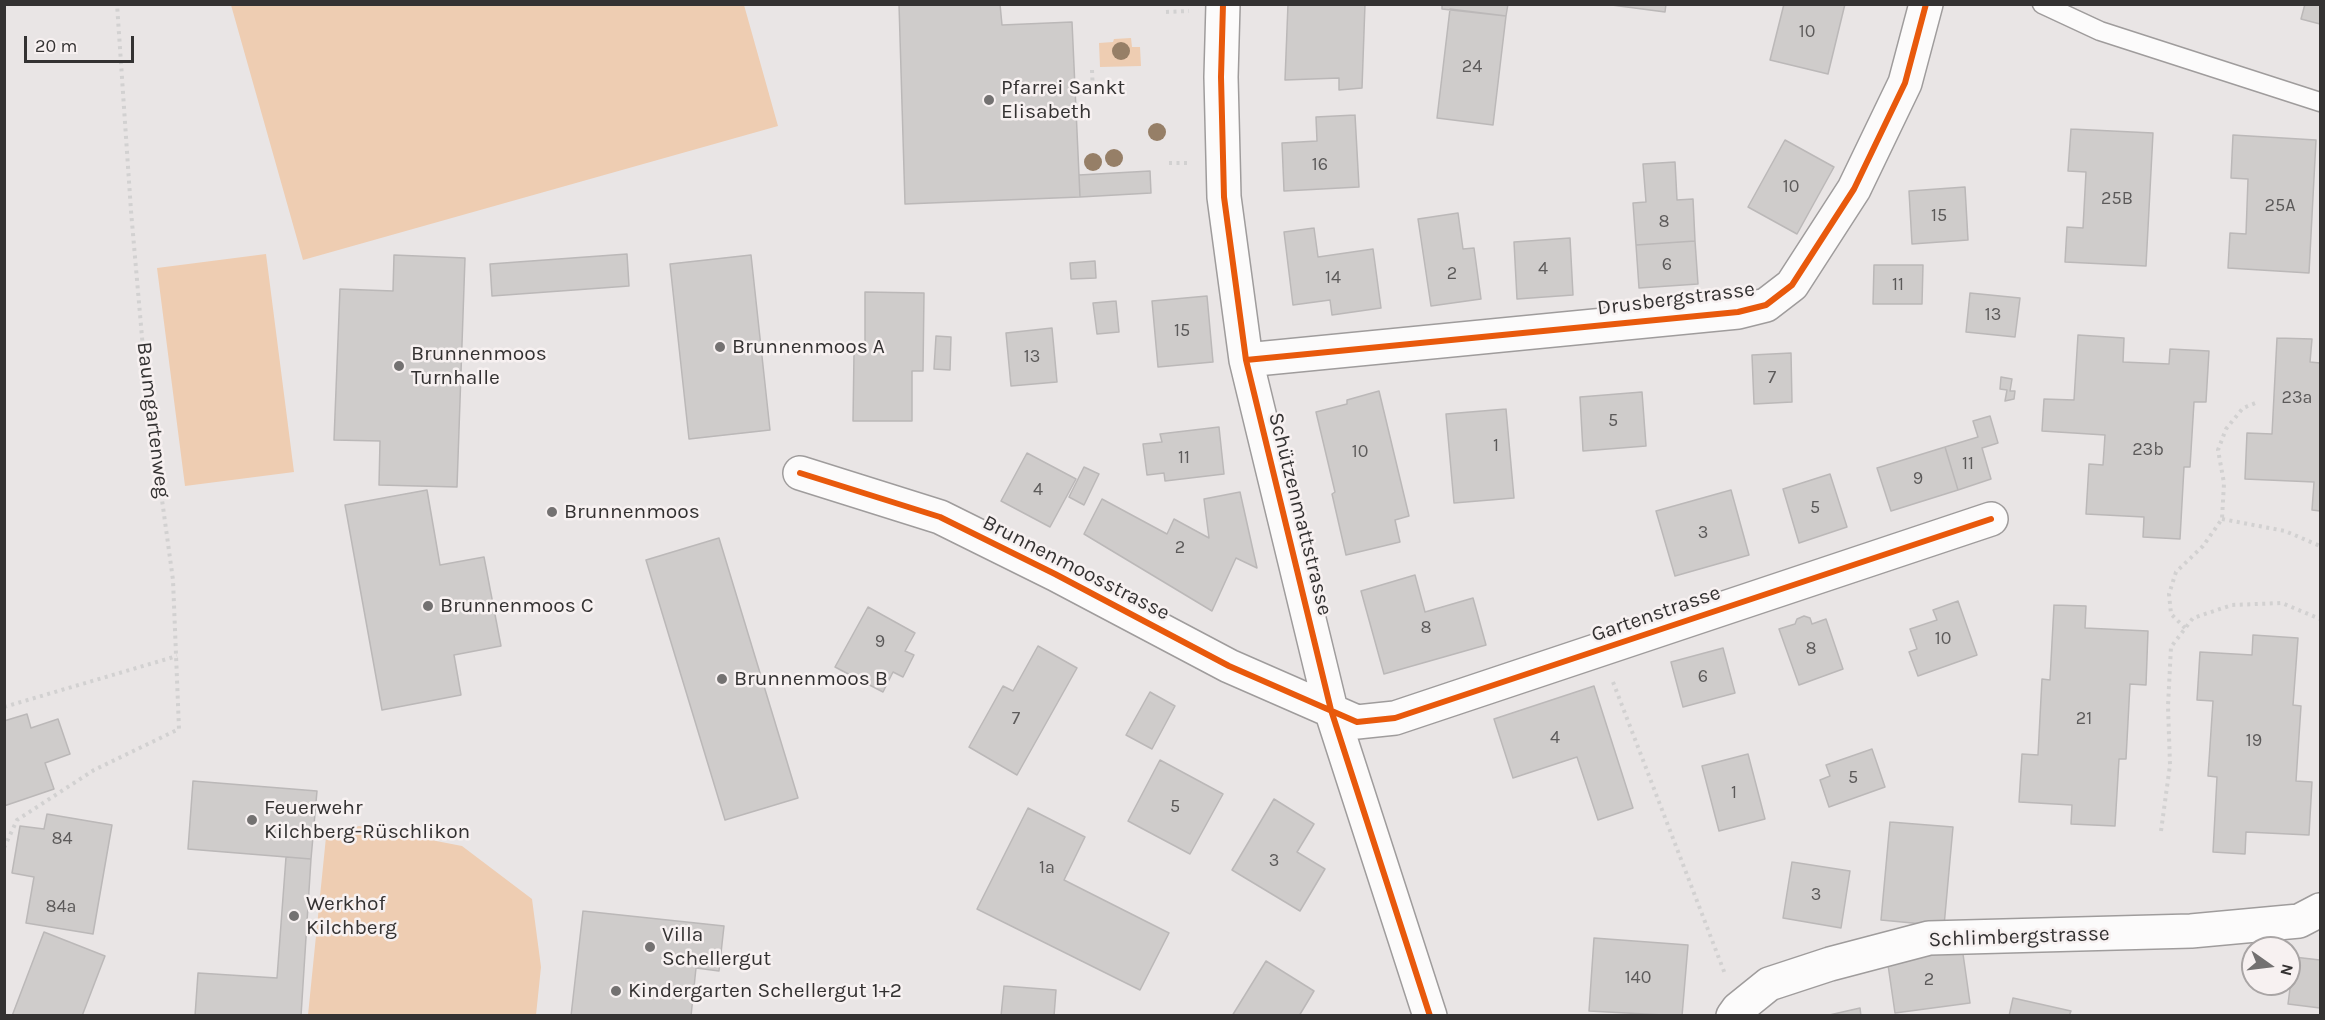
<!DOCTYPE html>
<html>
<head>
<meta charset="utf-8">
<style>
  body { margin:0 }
  #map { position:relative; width:2325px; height:1020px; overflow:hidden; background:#e9e5e5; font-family:Karla,sans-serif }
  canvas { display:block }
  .frame { position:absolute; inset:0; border:6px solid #343232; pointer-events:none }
  .north { position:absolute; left:2241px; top:936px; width:60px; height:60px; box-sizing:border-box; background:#f7f1f1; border:2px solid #a9a5a5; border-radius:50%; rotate:104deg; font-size:16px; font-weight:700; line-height:24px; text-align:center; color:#343232 }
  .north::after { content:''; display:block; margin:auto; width:21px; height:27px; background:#737171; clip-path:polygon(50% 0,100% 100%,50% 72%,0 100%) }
  .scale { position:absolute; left:24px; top:36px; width:110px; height:27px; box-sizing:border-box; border:3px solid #343232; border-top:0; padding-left:8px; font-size:18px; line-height:21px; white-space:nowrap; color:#343232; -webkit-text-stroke:4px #f7f1f1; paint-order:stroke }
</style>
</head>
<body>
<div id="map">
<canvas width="2325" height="1020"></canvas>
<div class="frame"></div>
<div class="north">N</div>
<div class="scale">20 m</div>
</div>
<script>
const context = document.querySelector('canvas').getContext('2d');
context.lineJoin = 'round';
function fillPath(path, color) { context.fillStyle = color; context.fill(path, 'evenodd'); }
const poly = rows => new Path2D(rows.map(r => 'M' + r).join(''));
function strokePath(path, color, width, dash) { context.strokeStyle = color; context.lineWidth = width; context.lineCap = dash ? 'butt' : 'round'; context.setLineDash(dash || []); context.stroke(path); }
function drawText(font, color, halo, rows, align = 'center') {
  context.font = font + ' Karla,sans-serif'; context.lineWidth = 5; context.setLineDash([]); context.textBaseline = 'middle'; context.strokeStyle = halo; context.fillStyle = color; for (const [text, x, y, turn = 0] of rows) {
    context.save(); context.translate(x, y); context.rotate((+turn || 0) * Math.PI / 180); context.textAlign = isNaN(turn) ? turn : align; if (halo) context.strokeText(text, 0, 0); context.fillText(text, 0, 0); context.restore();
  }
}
fillPath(poly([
  [231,5,744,5,778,126,303,260],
  [1131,38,1132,47,1140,47,1141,66,1100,67,1099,43,1113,42,1114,39],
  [266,254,294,472,185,486,157,268],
  [359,826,462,846,532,899,541,967,536,1015,308,1015,326,837]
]), '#eecdb2');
const building = poly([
  [899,4,1000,4,1002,25,1072,22,1080,197,905,204,899,4],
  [1288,4,1365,4,1362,88,1339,90,1339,78,1285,80,1288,4],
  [1442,4,1508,4,1506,16,1442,9,1442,4],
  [1604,4,1666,4,1665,12,1604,4],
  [1784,4,1845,4,1828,74,1770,60,1784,4],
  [2305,4,2320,4,2320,24,2301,19,2305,4],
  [1450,9,1506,16,1493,125,1437,118,1450,9],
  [1355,115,1359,187,1284,191,1282,143,1317,141,1316,117,1355,115],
  [2071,129,2153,133,2146,266,2065,262,2067,227,2083,228,2086,172,2068,171,2071,129],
  [2233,135,2316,140,2309,273,2228,268,2230,233,2246,234,2248,179,2231,178,2233,135],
  [1785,140,1834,167,1797,234,1748,207,1785,140],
  [1675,162,1677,200,1693,199,1695,241,1636,245,1633,203,1646,202,1643,164,1675,162],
  [1150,171,1151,193,1080,197,1079,175,1150,171],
  [1965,187,1968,240,1912,244,1909,191,1965,187],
  [1458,213,1463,249,1474,248,1481,299,1431,306,1418,219,1458,213],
  [1314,228,1318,257,1373,249,1381,308,1332,315,1330,300,1293,305,1284,232,1314,228],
  [1570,238,1573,295,1517,299,1514,242,1570,238],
  [1695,241,1698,284,1639,288,1636,245,1695,241],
  [627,254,629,286,492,296,490,264,627,254],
  [394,255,465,258,457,487,379,485,380,441,334,440,340,289,393,291,394,255],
  [751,255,770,430,689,439,670,264,751,255],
  [1095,261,1096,278,1071,279,1070,263,1095,261],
  [1874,265,1923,265,1922,304,1873,304,1874,265],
  [865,292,924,293,923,371,912,371,912,421,853,421,854,353,865,353,865,292],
  [1970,293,2020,298,2015,337,1966,332,1970,293],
  [1207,296,1213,362,1158,367,1152,301,1207,296],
  [1116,301,1119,332,1097,334,1093,303,1116,301],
  [1052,328,1057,382,1011,386,1006,333,1052,328],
  [2078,335,2124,338,2123,362,2169,364,2170,349,2209,351,2206,402,2194,402,2190,467,2184,467,2180,539,2143,537,2144,517,2086,514,2089,464,2103,465,2105,435,2042,431,2044,399,2074,400,2078,335],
  [936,336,951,337,950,370,934,369,936,336],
  [2277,338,2312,339,2310,362,2320,363,2320,511,2312,510,2314,482,2245,479,2247,433,2272,434,2277,338],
  [1791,353,1792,402,1754,404,1752,355,1791,353],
  [2001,377,2012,379,2010,391,2015,391,2014,399,2005,401,2007,390,2000,389,2001,377],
  [1379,391,1409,516,1395,520,1400,542,1346,555,1332,494,1335,492,1316,412,1347,404,1347,400,1379,391],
  [1642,392,1646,446,1583,451,1580,397,1642,392],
  [1506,409,1514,498,1454,503,1446,414,1506,409],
  [1990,416,1998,443,1982,448,1991,479,1958,490,1945,447,1978,437,1973,421,1990,416],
  [1219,427,1224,474,1165,481,1164,473,1147,475,1143,444,1162,442,1160,434,1219,427],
  [1945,447,1958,490,1891,511,1877,468,1945,447],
  [1027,453,1076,479,1050,527,1001,501,1027,453],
  [1084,467,1099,474,1084,505,1069,497,1084,467],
  [1830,474,1847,527,1799,543,1783,489,1830,474],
  [427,490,440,565,484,557,501,646,454,655,461,695,382,710,345,505,427,490],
  [1731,490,1749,555,1675,576,1656,511,1731,490],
  [1240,492,1257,568,1236,558,1212,611,1084,534,1102,499,1167,534,1174,519,1209,538,1204,499,1240,492],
  [719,538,798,798,725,820,646,560,719,538],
  [1415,575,1425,612,1473,598,1486,645,1384,674,1361,591,1415,575],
  [1958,601,1977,655,1918,676,1909,652,1917,649,1910,629,1937,620,1933,610,1958,601],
  [2054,605,2086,606,2085,628,2148,631,2146,685,2130,684,2126,759,2119,759,2115,826,2071,824,2072,805,2019,802,2022,754,2038,755,2042,679,2050,680,2054,605],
  [868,607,915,633,905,651,914,655,903,677,893,672,883,692,835,667,868,607],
  [1804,616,1810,618,1812,624,1826,619,1843,669,1799,685,1779,629,1795,624,1797,619,1804,616],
  [2253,635,2298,638,2293,705,2301,706,2296,781,2312,782,2309,835,2246,832,2245,854,2213,852,2217,777,2208,776,2213,701,2197,700,2200,652,2252,655,2253,635],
  [1038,646,1077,668,1017,775,969,747,1003,686,1013,691,1038,646],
  [1723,648,1735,693,1683,707,1671,662,1723,648],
  [1594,686,1633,808,1598,820,1577,757,1513,778,1494,719,1594,686],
  [1150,692,1175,706,1152,749,1126,735,1150,692],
  [27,714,31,728,58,719,70,754,45,763,54,789,4,806,4,721,27,714],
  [1872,749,1885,787,1829,807,1820,780,1830,776,1826,765,1872,749],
  [1748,754,1765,819,1719,831,1702,766,1748,754],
  [1160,760,1223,794,1190,854,1128,821,1160,760],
  [193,781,317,791,311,859,188,849,193,781],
  [1274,799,1314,824,1297,852,1325,869,1300,911,1232,870,1274,799],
  [1028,808,1085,837,1064,880,1169,933,1140,990,977,909,1028,808],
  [47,814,112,825,93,934,26,923,34,877,12,873,20,826,44,829,47,814],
  [1890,822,1953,827,1944,926,1881,920,1890,822],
  [286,857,311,859,301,1016,195,1016,198,973,277,978,286,857],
  [1792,862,1850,871,1841,928,1783,918,1792,862],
  [583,911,724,926,719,971,696,968,691,1016,571,1016,583,911],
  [44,932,105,956,82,1016,12,1016,44,932],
  [1594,938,1688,945,1682,1016,1589,1011,1594,938],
  [1962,947,1970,1003,1895,1013,1887,958,1962,947],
  [2294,957,2320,960,2320,1008,2288,1004,2294,957],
  [1266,961,1314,991,1299,1016,1232,1016,1266,961],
  [1004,986,1056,990,1054,1016,1001,1016,1004,986],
  [2013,998,2071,1011,2069,1016,2009,1016,2013,998],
  [1860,1008,1861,1016,1825,1016,1860,1008]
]);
fillPath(building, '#cfcccb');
strokePath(building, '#bbb8b8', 1.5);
const service = poly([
  [2042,4,2100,31,2320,102]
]);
const minor = poly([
  [1223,4,1221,77,1224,197,1246,360,1331,710,1430,1016],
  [1246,360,1738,312,1766,305,1792,285,1854,189,1905,83,1926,4],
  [800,473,940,517,1055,574,1229,666,1357,722,1395,718,1991,519],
  [1733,1016,1738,1009,1769,984,1830,964,1929,938,2191,931,2299,921,2320,910]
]);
strokePath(service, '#9f9c9c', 21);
strokePath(minor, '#9f9c9c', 36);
strokePath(poly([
  [1166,12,1189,11],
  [1092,70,1093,93],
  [1169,163,1189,163],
  [2222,519,2285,531,2320,546],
  [2185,628,2171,614,2169,594,2176,572,2203,546,2222,519,2224,483,2218,450,2226,429,2243,408,2258,402],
  [1613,682,1725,974],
  [4,707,177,656],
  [2161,831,2170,765,2168,706,2171,647,2193,618,2232,605,2282,603,2320,619],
  [4,848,17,820,94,770,179,729,173,580,146,383,131,211,117,4]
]), '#d2d1d1', 4, [3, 4.5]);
strokePath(service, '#fcfbfb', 18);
strokePath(minor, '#fcfbfb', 33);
strokePath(poly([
  [1223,4,1221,77,1224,197,1246,360,1331,710,1430,1016],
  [1246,360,1738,312,1766,305,1792,285,1854,189,1905,83,1926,4],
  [800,473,940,517,1055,574,1229,666,1357,722,1395,718,1991,519]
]), '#e8590c', 6);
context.fillStyle = '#967f67';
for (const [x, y] of [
  [1121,51],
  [1157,132],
  [1114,158],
  [1093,162]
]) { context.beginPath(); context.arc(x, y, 9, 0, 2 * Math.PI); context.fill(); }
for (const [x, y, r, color] of [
  [989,100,6,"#737171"],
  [720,347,6,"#737171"],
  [399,366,6,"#737171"],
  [552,512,6,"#737171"],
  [428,606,6,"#737171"],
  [722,679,6,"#737171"],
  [252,820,6,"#737171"],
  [294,916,6,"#737171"],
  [650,947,6,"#737171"],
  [616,991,6,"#737171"]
]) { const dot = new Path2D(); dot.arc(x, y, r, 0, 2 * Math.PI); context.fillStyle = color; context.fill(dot); strokePath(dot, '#f7f1f1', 2); }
drawText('18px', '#5c5a5a', null, [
  ["10",1807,32],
  ["24",1472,67],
  ["16",1320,165],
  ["10",1791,187],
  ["25B",2117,199],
  ["25A",2280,206],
  ["15",1939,216],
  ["8",1664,222],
  ["6",1667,265],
  ["4",1543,269],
  ["2",1452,274],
  ["14",1333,278],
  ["11",1898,285],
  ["13",1993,315],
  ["15",1182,331],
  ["13",1032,357],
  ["7",1772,378],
  ["23a",2297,398],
  ["5",1613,421],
  ["1",1496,446],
  ["23b",2148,450],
  ["10",1360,452],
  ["11",1184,458],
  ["11",1968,464],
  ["9",1918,479],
  ["4",1038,490],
  ["5",1815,508],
  ["3",1703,533],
  ["2",1180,548],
  ["8",1426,628],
  ["10",1943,639],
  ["9",880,642],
  ["8",1811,649],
  ["6",1703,677],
  ["7",1016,719],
  ["21",2084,719],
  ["4",1555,738],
  ["19",2254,741],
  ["5",1853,778],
  ["1",1734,793],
  ["5",1175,807],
  ["84",62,839],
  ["3",1274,861],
  ["1a",1047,868],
  ["3",1816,895],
  ["84a",61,907],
  ["140",1638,978],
  ["2",1929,980]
]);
drawText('21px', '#343232', '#f7f1f1', [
  ["Pfarrei Sankt",1001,88],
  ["Elisabeth",1001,112],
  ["Brunnenmoos A",732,347],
  ["Brunnenmoos",411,354],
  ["Turnhalle",411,378],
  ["Brunnenmoos",564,512],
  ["Brunnenmoos C",440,606],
  ["Brunnenmoos B",734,679],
  ["Feuerwehr",264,808],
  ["Kilchberg-Rüschlikon",264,832],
  ["Werkhof",306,904],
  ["Kilchberg",306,928],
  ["Villa",662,935],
  ["Schellergut",662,959],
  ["Kindergarten Schellergut 1+2",628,991]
], 'left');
drawText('21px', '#343232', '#f7f1f1', [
  ["Drusbergstrasse",1676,299,-7],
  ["Baumgartenweg",153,420,83],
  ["Schützenmattstrasse",1300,514,76],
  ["Brunnenmoosstrasse",1076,568,27],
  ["Gartenstrasse",1656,614,-19],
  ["Schlimbergstrasse",2019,937,-2]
]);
</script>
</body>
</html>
